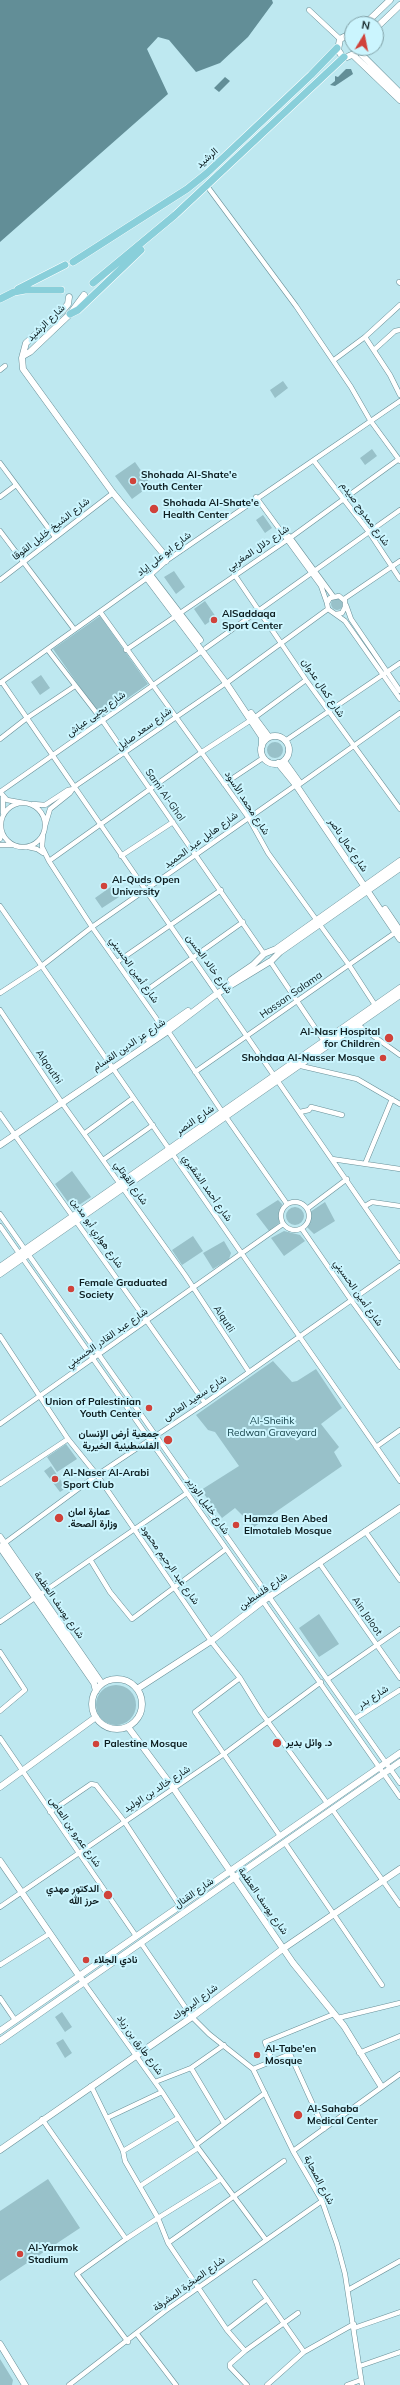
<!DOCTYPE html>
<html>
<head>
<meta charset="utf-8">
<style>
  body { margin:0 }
  #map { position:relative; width:400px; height:2385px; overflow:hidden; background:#bee8f0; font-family:Mulish,sans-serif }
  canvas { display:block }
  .north { position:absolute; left:344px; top:16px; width:40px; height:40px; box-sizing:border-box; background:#cbf5fe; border:1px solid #7f9fa5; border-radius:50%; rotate:10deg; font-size:11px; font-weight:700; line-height:16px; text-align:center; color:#0d1d20 }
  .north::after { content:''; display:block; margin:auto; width:14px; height:18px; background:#d0423a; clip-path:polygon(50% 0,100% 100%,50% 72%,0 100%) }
</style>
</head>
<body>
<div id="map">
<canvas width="400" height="2385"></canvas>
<div class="north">N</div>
</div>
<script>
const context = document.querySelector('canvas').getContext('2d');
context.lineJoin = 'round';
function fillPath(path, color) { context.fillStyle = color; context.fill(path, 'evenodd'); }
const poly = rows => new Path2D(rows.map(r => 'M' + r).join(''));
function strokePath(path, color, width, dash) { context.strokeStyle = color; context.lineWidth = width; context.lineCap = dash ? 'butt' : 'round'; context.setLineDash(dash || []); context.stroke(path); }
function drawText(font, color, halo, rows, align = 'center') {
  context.font = font + ' Mulish,Vazirmatn,sans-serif'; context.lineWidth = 4; context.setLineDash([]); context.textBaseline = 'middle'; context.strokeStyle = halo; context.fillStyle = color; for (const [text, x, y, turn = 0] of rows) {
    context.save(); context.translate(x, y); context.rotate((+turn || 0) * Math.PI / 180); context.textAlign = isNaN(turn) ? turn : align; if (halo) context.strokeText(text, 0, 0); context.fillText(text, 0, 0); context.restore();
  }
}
fillPath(poly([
  [283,381,288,388,275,398,270,390],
  [372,449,377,456,365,465,360,458],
  [135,462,151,485,132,499,115,476],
  [263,515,272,528,265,533,256,520],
  [174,571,185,587,176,594,164,577],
  '331 604a6 6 0 1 1 12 0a6 6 0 1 1-12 0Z',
  [205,601,216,617,205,625,194,609],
  [100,616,148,684,101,717,53,649],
  [41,675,50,688,40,695,31,682],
  '267 750a8 8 0 1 1 16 0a8 8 0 1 1-16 0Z',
  [112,886,119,897,102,908,95,898],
  [72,1171,91,1197,73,1209,55,1184],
  [278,1200,282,1204,279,1223,269,1231,256,1214],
  [325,1202,335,1221,314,1234,307,1227,310,1212],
  '286 1216a9 9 0 1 1 18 0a9 9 0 1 1-18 0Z',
  [284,1231,300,1235,305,1241,284,1256,271,1238],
  [193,1236,203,1251,182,1265,172,1250],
  [224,1241,231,1253,229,1259,213,1269,203,1253],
  [273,1361,292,1382,297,1381,316,1369,342,1408,321,1424,339,1447,334,1452,342,1466,254,1527,235,1508,222,1518,201,1490,239,1466,215,1432,208,1430,196,1415],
  [66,1444,77,1459,57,1472,47,1457],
  [51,1466,66,1488,60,1492,44,1471],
  [319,1614,339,1644,319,1657,299,1628],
  '96 1705a20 20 0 1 1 40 0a20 20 0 1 1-40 0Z',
  [62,2012,72,2027,65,2032,55,2017],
  [63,2039,72,2053,65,2058,56,2043],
  [48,2179,80,2228,0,2281,0,2211],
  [0,2359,13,2380,12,2385,0,2385]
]), '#98c1c9');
fillPath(poly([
  [0,0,272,0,273,3,248,37,220,63,196,72,169,40,158,37,147,49,168,94,0,242],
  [346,69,351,69,353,74,335,86,330,85,335,81,335,76,338,77],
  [225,77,230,81,219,92,214,88]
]), '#628e97');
const street = poly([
  [309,10,340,39],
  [207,186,296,306,351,387,370,420,400,461],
  [399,282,400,283],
  [365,337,390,375,400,395],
  [374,350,395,331,400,330],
  [334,360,365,337,400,305],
  [0,370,5,366],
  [314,461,369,532,400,579],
  [0,463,55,537],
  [0,497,16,485],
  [256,497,321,586,327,603],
  [0,531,74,629],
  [289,536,333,596],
  [234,574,306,680,400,809],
  [0,580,113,493],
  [344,599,400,561],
  [346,605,351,619,400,691],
  [101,613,248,817,268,853,349,965,375,1005],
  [336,614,342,613,345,607,345,601,339,596,330,598,327,603,328,609,345,621,400,699],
  [206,648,400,510],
  [48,650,102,720,264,954],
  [126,650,290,538,399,459],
  [2,682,400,1258],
  [228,682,328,609],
  [0,683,147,578,166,561,400,401],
  [254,718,306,680],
  [0,739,27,718,75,686],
  [285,741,400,663],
  [224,784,263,758],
  [300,784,400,713],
  [3,797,3,813],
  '1 825a22 22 0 1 1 44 0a22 22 0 1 1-44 0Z',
  [24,803,7,800,0,792,202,651],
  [33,804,45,805,68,790,73,789],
  [45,826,50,809,70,793,74,787,226,683],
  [43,834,42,847,49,861,92,927,163,1028,168,1031,223,1113],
  [0,839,1,830],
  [0,845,12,845],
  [28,847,37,849,43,853],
  [121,856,173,822],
  [49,861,202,752,251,720],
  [0,906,400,1481],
  [270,961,324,1041],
  [117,962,221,890],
  [0,993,43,965,92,927,296,785],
  [140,995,243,922],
  [0,1010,62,1103,185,1275,249,1372],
  [358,1025,400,1055],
  [301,1066,357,1079,400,1104],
  [195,1072,396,932],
  [300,1112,309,1110,311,1107,342,1115],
  [0,1114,205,1403],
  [226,1117,287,1204],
  [85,1133,133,1098],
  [332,1159,400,1169],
  [103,1160,153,1125],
  [365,1164,392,1099],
  '281 1216a14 14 0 1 1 28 0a14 14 0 1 1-28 0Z',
  [365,1206,372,1202,400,1206],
  [307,1209,347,1179],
  [0,1214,400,1783],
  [0,1226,400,1797],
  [302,1229,351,1300,400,1367],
  [0,1336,68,1439,97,1475,211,1641,240,1678,261,1712,327,1803],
  [0,1424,283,1224],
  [376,1447,400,1430],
  [0,1484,68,1439],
  [365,1531,400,1580],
  [2,1545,97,1475,205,1403,400,1266],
  [91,1561,110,1592,132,1619,226,1549],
  [320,1564,400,1678],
  [0,1622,187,1493],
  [0,1652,25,1690,0,1711],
  [240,1678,195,1712,280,1836],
  [328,1679,400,1629],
  [356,1718,400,1690],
  [0,1738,136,1936],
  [332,1809,400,1905],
  [50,1812,91,1784,96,1785,124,1821,180,1906],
  [285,1843,382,1985],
  [0,1907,224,1754,321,1682],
  [141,1943,192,2017,209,2034,253,2069,293,2151,322,2201,337,2244,345,2274,362,2385],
  [0,1965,49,1934],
  [84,1983,162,2092,198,2148,266,2240],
  [0,1998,15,2020],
  [338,2018,400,2003],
  [359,2053,400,2036],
  [272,2061,265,2042,334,2014],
  [191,2068,224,2123],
  [253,2069,290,2054,324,2129],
  [155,2082,191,2068,224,2045],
  [91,2086,123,2151,178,2118],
  [107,2118,162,2092],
  [42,2119,126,2239,158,2218,168,2243,227,2330],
  [196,2145,265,2093],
  [123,2151,125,2161,158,2218,221,2179],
  [293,2151,400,2074],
  [140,2186,198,2148],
  [126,2239,77,2274,128,2342],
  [168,2243,284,2161],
  [255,2282,304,2352],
  [348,2290,400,2261],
  [354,2328,400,2312],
  [137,2334,176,2385],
  [245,2351,298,2313],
  [360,2366,400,2352],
  [69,2385,165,2311,322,2201],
  [247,2385,230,2367,230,2364,245,2351,227,2330,267,2299],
  [267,2385,304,2352,354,2324],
  [347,2385,361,2380]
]);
const secondary = poly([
  [365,24,390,0],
  [376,28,400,5],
  [352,37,346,36,340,39,338,50,342,56,347,57,356,53],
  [359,48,362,55,400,93],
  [354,56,400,100],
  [69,297,68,304,63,310,26,343,22,358,23,369,113,493,167,558,166,561],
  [23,356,30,352,70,314,84,295],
  [151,576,200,640],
  [147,578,226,683,262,737,262,746],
  [251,713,269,737],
  '261 750a14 14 0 1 1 28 0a14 14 0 1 1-28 0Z',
  [284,761,299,782],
  [278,763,296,785,400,939],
  [385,909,400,931],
  [266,953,276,949,400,861],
  [272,960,280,952,400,868],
  [231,980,253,965,264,954],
  [148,1039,188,1011],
  [0,1145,168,1031,218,993,269,962],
  [0,1267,400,988],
  [0,1274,400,995],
  [0,1537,102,1684],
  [0,1547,94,1683,96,1691],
  '92 1704a25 25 0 1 1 50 0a25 25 0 1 1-50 0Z',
  [137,1689,211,1641,263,1601,400,1508],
  [128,1727,174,1789,293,1963,344,2026,381,2086],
  [0,1787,96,1717],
  [0,1861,82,1980],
  [0,2031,400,1753],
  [0,2041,400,1762],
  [0,2150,192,2017,284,1948,400,1869],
  [0,2344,25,2385]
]);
const primary = poly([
  [73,262,187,189,207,173,311,75,337,48],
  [93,283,175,215,344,57],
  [18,289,65,265],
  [0,299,14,292,25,290,61,290],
  [70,314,78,310,141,250]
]);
strokePath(street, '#688f97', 5.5);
strokePath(secondary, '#688f97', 7);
strokePath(primary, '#fff', 8);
strokePath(street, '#fff', 4.5);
strokePath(secondary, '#fff', 6);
strokePath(primary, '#89cfda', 7);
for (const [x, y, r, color] of [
  [133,481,4,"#d0423a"],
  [154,509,5,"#d0423a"],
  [214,620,4,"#d0423a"],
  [104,886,4,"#d0423a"],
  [389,1038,5,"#d0423a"],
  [383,1058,4,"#d0423a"],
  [71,1289,4,"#d0423a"],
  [149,1408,4,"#d0423a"],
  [168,1440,5,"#d0423a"],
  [55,1479,4,"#d0423a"],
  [59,1518,5,"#d0423a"],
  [236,1525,4,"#d0423a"],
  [277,1743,5,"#d0423a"],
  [96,1744,4,"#d0423a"],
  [108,1895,5,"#d0423a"],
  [86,1960,4,"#d0423a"],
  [257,2055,4,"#d0423a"],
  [298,2115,5,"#d0423a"],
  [20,2254,4,"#d0423a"]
]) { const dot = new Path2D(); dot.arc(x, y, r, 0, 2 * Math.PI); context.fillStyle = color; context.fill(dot); strokePath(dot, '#cbf5fe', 1.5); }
drawText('10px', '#0d1d20', '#cbf5fe', [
  ["الرشيد",207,158,-42],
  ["شارع الرشيد",46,323,-44],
  ["شارع ممدوح صيدم",365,514,54],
  ["شارع الشيخ خليل القوقا",51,529,-38],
  ["شارع دلال المغربي",258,548,-34],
  ["شارع ابو على إياد",164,554,-38],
  ["شارع كمال عدوان",323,688,56],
  ["شارع يحيى عياش",96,714,-36],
  ["شارع سعد صايل",144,729,-36],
  ["Sami Al-Ghol",165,795,55],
  ["شارع محمد الأسود",247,803,57],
  ["شارع هايل عبد الحميد",201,840,-36],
  ["شارع كمال ناصر",348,845,56],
  ["شارع خالد الحسن",209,964,54],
  ["شارع أمين الحسيني",134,970,55],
  ["Hassan Salama",291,995,-35],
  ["شارع عز الدين القسام",129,1045,-34],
  ["Alqouthi",49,1067,56],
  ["شارع النصر",195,1120,-35],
  ["شارع القوتلي",131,1183,55],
  ["شارع أحمد الشقيري",207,1188,55],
  ["شارع هواري أبو مدين",97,1233,55],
  ["شارع أمين الحسيني",358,1293,55],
  ["Alqutli",224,1319,57],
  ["شارع عبد القادر الحسيني",107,1338,-35],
  ["شارع سعيد العاص",195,1398,-34],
  ["شارع خليل الوزير",208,1506,55],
  ["شارع عبد الرحيم محمود",170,1565,55],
  ["شارع فلسطين",263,1591,-35],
  ["شارع يوسف العظمة",59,1605,55],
  ["Ain Jaloot",367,1616,55],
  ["شارع بدر",373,1697,-33],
  ["شارع خالد بن الوليد",157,1789,-33],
  ["شارع عمرو بن العاص",75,1832,55],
  ["شارع القنال",194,1893,-35],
  ["شارع يوسف العظمة",263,1901,55],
  ["شارع اليرموك",195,2002,-36],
  ["شارع طارق بن زياد",140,2045,54],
  ["شارع الصحابة",319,2180,62],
  ["شارع الصخرة المشرفة",189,2284,-36]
]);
drawText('bold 10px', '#0d1d20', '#cbf5fe', [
  ["Shohada Al-Shate'e",141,475],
  ["Youth Center",141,487],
  ["Shohada Al-Shate'e",163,503],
  ["Health Center",163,515],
  ["AlSaddaqa",222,614],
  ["Sport Center",222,626],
  ["Al-Quds Open",112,880],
  ["University",112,892],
  ["Al-Nasr Hospital",380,1032,"right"],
  ["for Children",380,1044,"right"],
  ["Shohdaa Al-Nasser Mosque",375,1058,"right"],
  ["Female Graduated",79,1283],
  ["Society",79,1295],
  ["Union of Palestinian",141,1402,"right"],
  ["Youth Center",141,1414,"right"],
  ["جمعية أرض الإنسان",159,1434,"right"],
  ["الفلسطينية الخيرية",159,1446,"right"],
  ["Al-Naser Al-Arabi",63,1473],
  ["Sport Club",63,1485],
  ["عمارة امان",68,1512],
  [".وزارة الصحة",68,1524],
  ["Hamza Ben Abed",244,1519],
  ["Elmotaleb Mosque",244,1531],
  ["د. وائل بدير",286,1743],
  ["Palestine Mosque",104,1744],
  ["الدكتور مهدي",99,1889,"right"],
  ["حرز الله",99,1901,"right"],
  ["نادي الجلاء",94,1960],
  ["Al-Tabe'en",265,2049],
  ["Mosque",265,2061],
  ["Al-Sahaba",307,2109],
  ["Medical Center",307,2121],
  ["Al-Yarmok",28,2248],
  ["Stadium",28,2260]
], 'left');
drawText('10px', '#103c43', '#cbf5fe', [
  ["Al-Sheihk",272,1421],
  ["Redwan Graveyard",272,1433]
]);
</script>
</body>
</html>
